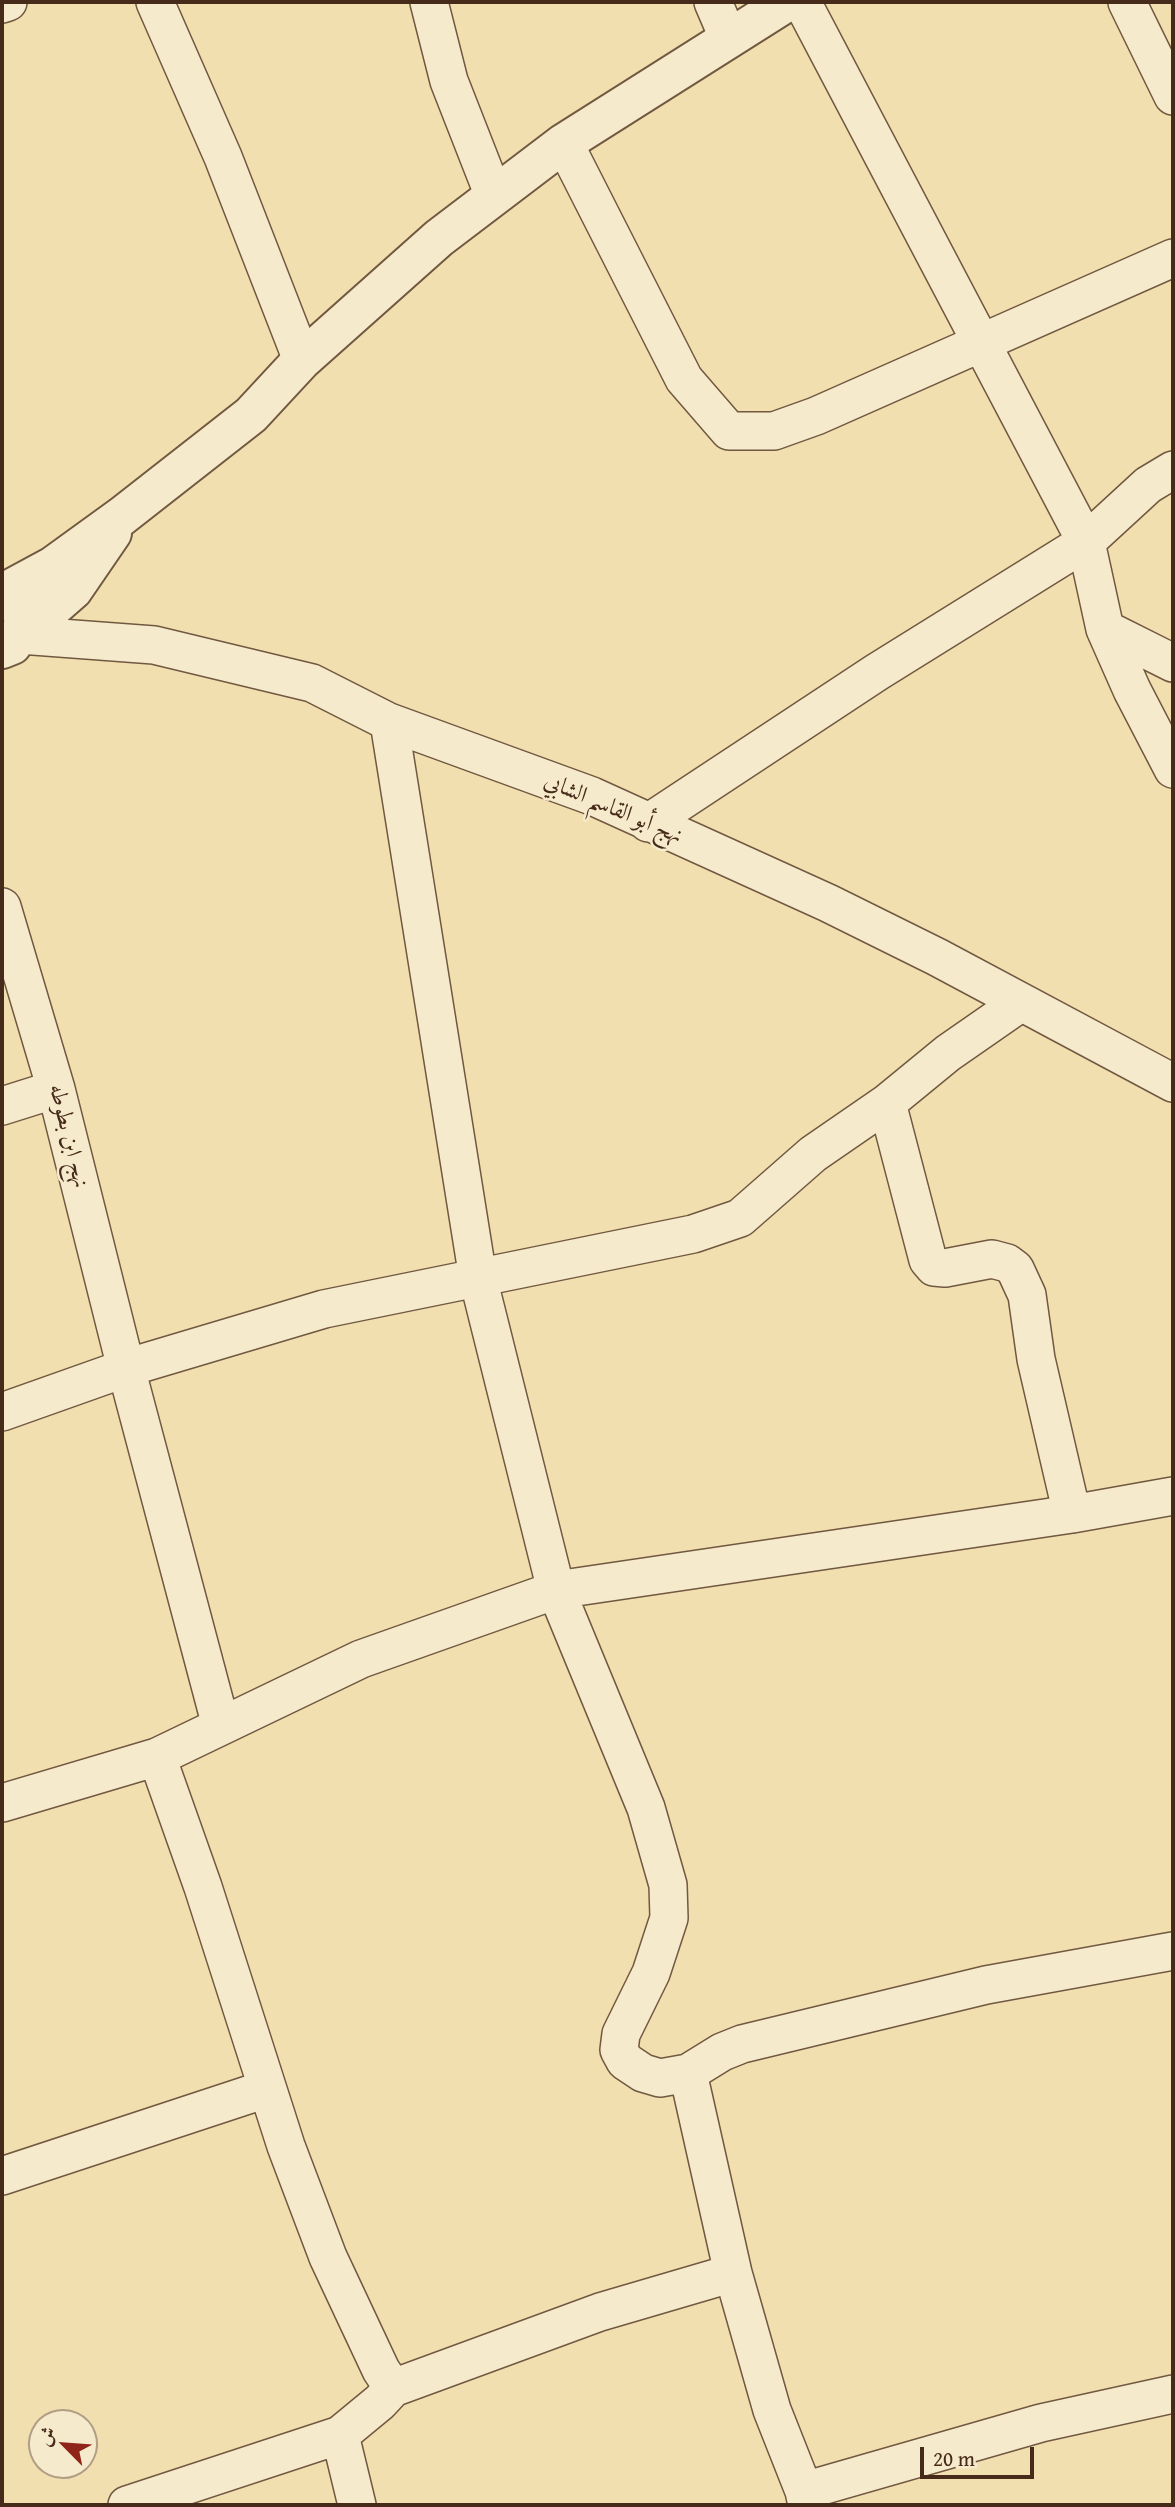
<!DOCTYPE html>
<html>
<head>
<meta charset="utf-8">
<style>
  body { margin:0 }
  #map { position:relative; width:1175px; height:2507px; overflow:hidden; background:#f1dfb0; font-family:"Gentium Book Plus",Amiri,serif }
  canvas { display:block }
  .frame { position:absolute; inset:0; border:4px solid #462b1b; pointer-events:none }
  .north { position:absolute; left:28px; top:2409px; width:70px; height:70px; box-sizing:border-box; background:#f6eacc; border:2px solid #b09e85; border-radius:50%; rotate:295deg; font-size:19px; font-weight:700; line-height:28px; text-align:center; color:#462b1b }
  .north::after { content:''; display:block; margin:auto; width:24px; height:32px; background:#8f2418; clip-path:polygon(50% 0,100% 100%,50% 72%,0 100%) }
  .scale { position:absolute; left:920px; top:2447px; width:114px; height:32px; box-sizing:border-box; border:4px solid #462b1b; border-top:0; padding-left:9px; font-size:21px; line-height:24px; white-space:nowrap; color:#462b1b; -webkit-text-stroke:5px #f6eacc; paint-order:stroke }
</style>
</head>
<body>
<div id="map">
<canvas width="1175" height="2507"></canvas>
<div class="frame"></div>
<div class="north">ش</div>
<div class="scale">20 m</div>
</div>
<script>
const context = document.querySelector('canvas').getContext('2d');
context.lineJoin = 'round';
const poly = rows => new Path2D(rows.map(r => 'M' + r).join(''));
function strokePath(path, color, width, dash) { context.strokeStyle = color; context.lineWidth = width; context.lineCap = dash ? 'butt' : 'round'; context.setLineDash(dash || []); context.stroke(path); }
function drawText(font, color, halo, rows, align = 'center') {
  context.font = font + ' "Gentium Book Plus",Amiri,serif'; context.lineWidth = 5; context.setLineDash([]); context.textBaseline = 'middle'; context.strokeStyle = halo; context.fillStyle = color; for (const [text, x, y, turn = 0] of rows) {
    context.save(); context.translate(x, y); context.rotate((+turn || 0) * Math.PI / 180); context.textAlign = isNaN(turn) ? turn : align; if (halo) context.strokeText(text, 0, 0); context.fillText(text, 0, 0); context.restore();
  }
}
const minor = poly([
  [155,2,223,157,302,360],
  [429,2,449,81,494,196],
  [713,2,728,37],
  [802,2,1086,542,1105,629,1132,690,1173,769],
  [1127,2,1173,96],
  [2,4,8,2],
  [564,143,684,379,729,431,774,431,816,416,1173,258],
  [1105,629,1173,663],
  [20,635,154,645,312,683,389,722,592,796,828,903,937,957,1173,1083],
  [389,722,478,1278,556,1590,646,1808,668,1885,669,1918,651,1973,621,2034,619,2050,625,2061,643,2073,660,2078,688,2073],
  [648,823,877,672,1086,542,1148,485,1173,470],
  [2,907,56,1089,126,1368,221,1726],
  [887,1103,928,1260,934,1267,945,1268,992,1259,1007,1263,1015,1269,1027,1295,1036,1359,1072,1514],
  [2,1106,56,1089],
  [2,1412,126,1368,324,1309,693,1234,740,1218,813,1154,887,1103,948,1053,1020,1003],
  [157,1757,203,1887,286,2146,328,2257,381,2370,393,2388,600,2312,733,2273],
  [2,1803,157,1757,361,1659,556,1590,1072,1514,1173,1496],
  [2,2176,266,2089],
  [804,2491,1041,2423,1173,2394],
  [127,2505,340,2435],
  [357,2505,340,2435,380,2402,393,2388],
  [807,2505,804,2491,772,2410,733,2273,688,2073,722,2052,742,2044,986,1985,1173,1951]
]);
const tertiary = poly([
  [3,593,53,566,122,516,251,415,302,360,439,238,564,143,787,2],
  [24,626,49,611,73,590,112,533],
  [2,649,12,645,24,626,22,611,18,603]
]);
strokePath(minor, '#715840', 40);
strokePath(tertiary, '#715840', 42);
strokePath(minor, '#f6eacc', 37);
strokePath(tertiary, '#f6eacc', 38);
drawText('23px', '#462b1b', '#f6eacc', [
  ["نهج أبو القاسم الشابي",613,809,23],
  ["نهج ابن بطوطه",68,1136,76]
]);
</script>
</body>
</html>
